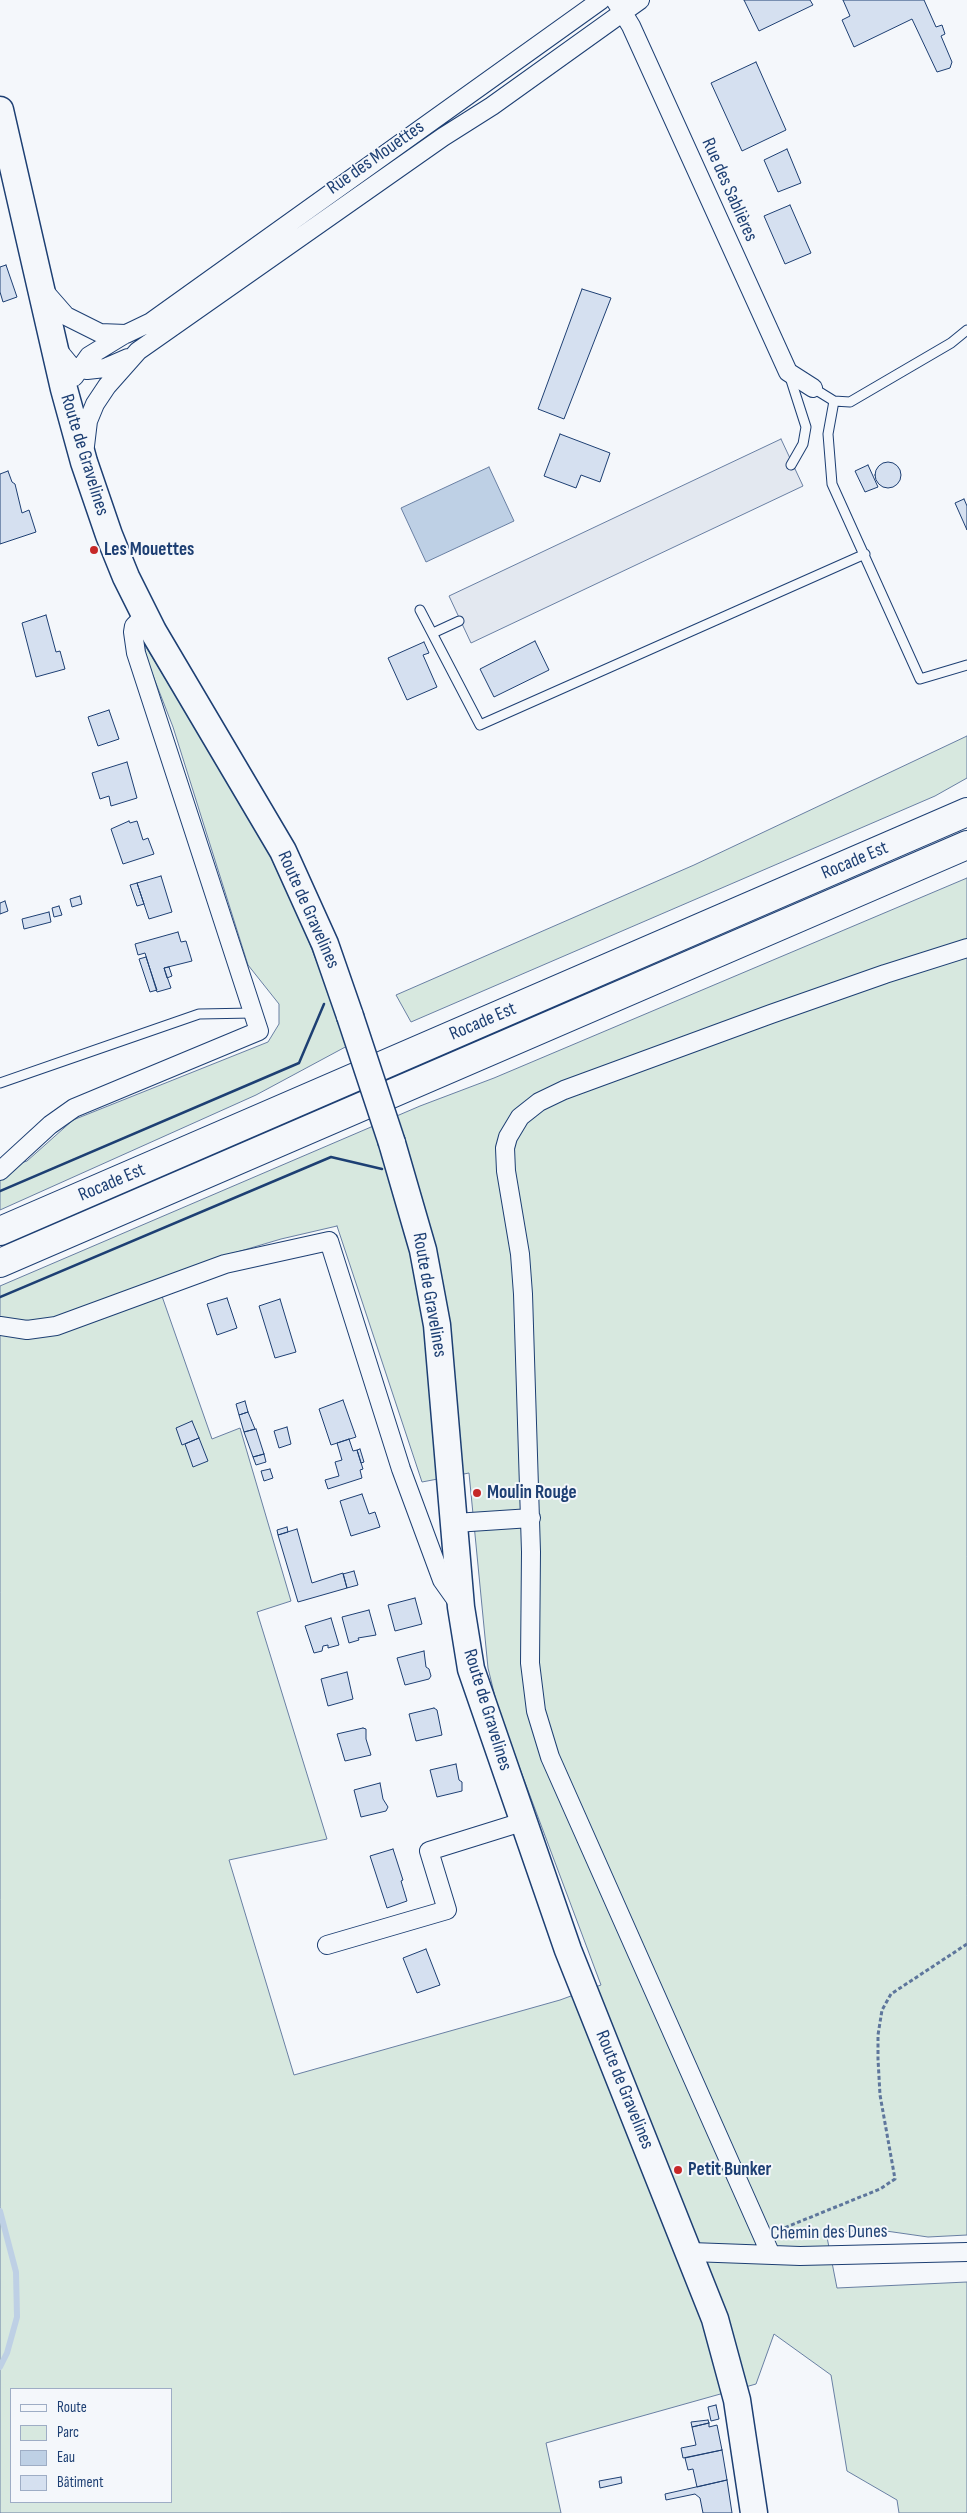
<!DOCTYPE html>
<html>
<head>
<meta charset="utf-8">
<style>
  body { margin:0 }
  #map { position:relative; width:967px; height:2513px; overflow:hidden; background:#f4f7fb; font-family:"Sofia Sans Condensed",sans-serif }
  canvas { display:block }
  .legend { position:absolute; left:10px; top:2388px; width:162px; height:115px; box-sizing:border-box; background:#f4f7fb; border:1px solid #9eadc5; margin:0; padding:6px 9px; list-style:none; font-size:15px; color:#1d3f73 }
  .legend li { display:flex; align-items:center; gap:10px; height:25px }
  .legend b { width:25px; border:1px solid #9eadc5 }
</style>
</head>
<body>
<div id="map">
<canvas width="967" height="2513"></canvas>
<ul class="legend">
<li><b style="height:6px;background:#f4f7fb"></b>Route</li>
<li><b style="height:14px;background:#d7e8df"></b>Parc</li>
<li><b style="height:14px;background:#bed0e5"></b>Eau</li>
<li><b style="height:14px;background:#d5e0f0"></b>Bâtiment</li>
</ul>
</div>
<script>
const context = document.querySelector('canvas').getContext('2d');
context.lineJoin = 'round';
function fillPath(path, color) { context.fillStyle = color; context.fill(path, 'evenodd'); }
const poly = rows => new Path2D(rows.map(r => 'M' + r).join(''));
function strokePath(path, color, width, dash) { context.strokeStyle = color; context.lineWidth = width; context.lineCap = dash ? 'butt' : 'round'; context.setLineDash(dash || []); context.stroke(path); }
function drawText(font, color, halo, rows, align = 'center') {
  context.font = font + ' "Sofia Sans Condensed",sans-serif'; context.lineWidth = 4; context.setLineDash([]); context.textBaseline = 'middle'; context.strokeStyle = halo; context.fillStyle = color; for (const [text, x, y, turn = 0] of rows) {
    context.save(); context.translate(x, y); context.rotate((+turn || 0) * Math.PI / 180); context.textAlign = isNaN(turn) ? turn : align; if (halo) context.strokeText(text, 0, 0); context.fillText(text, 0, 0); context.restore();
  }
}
const green = poly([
  [145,645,262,838,306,934,349,1045,256,1095,0,1210,0,1170,27,1161,73,1120,268,1042,279,1024,279,1004,248,965,173,727,145,655,145,645],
  [967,736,967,778,935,796,411,1022,396,995,694,865,967,736],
  [967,878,967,2235,928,2237,879,2230,826,2232,837,2288,967,2282,967,2513,899,2513,897,2500,847,2471,831,2375,774,2334,756,2384,546,2443,561,2513,0,2513,0,1286,420,1106,494,1078,967,878],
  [337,1226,422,1482,469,1473,488,1668,499,1713,601,1985,560,2000,294,2075,229,1860,327,1839,257,1612,291,1601,240,1428,212,1439,157,1282,217,1258,281,1239,337,1226],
  [11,2389,171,2389,171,2502,11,2502,11,2389]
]);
fillPath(green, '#d7e8df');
strokePath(green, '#687fa3', 1);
const parking = poly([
  [781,439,803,486,471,643,449,596,781,439]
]);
fillPath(parking, '#e3e8f0');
strokePath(parking, '#687fa3', 1);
const water = poly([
  [489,467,514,521,426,562,401,508,489,467]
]);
fillPath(water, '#bed0e5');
strokePath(water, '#687fa3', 1);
strokePath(poly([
  [0,2211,16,2272,17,2317,7,2353,0,2367]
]), '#bed0e5', 6);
const building = poly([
  [744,0,810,0,813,5,759,31,744,0],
  [843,0,924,0,936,27,942,25,945,34,941,36,952,62,950,68,937,72,912,19,854,47,842,20,850,16,843,0],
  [756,62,786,130,742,151,711,83,756,62],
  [787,149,801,183,778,192,764,160,787,149],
  [790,205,811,253,785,264,764,216,790,205],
  [6,265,17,297,3,302,0,292,0,267,6,265],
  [582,289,611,298,564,419,538,409,582,289],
  [560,434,610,453,600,482,581,475,576,488,544,476,560,434],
  '875 475a13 13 0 1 1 26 0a13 13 0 1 1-26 0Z',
  [868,465,878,487,865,492,855,471,868,465],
  [8,471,12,482,15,484,22,513,29,510,36,532,0,544,0,474,8,471],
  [964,499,967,506,967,530,955,503,964,499],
  [46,615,56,652,60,651,65,669,36,677,22,623,46,615],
  [535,641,549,670,494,697,480,669,535,641],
  [424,642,429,653,423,655,437,687,407,700,388,658,424,642],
  [109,710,119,739,98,746,88,717,109,710],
  [127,762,137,798,111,806,109,796,100,799,92,773,127,762],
  [129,821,130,823,137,821,143,840,148,838,154,854,123,864,111,829,129,821],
  [161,876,172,912,149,919,137,883,161,876],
  [137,883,144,904,137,906,130,885,137,883],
  [80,896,82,904,72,907,70,899,80,896],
  [5,901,8,911,0,914,0,903,5,901],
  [59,906,62,915,54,917,52,908,59,906],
  [49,912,51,922,24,929,22,919,49,912],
  [178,932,181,942,186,941,192,961,164,968,171,988,157,992,145,953,138,955,135,944,178,932],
  [146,957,157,990,150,992,139,959,146,957],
  [169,967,172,976,167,978,164,968,169,967],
  [227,1298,237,1328,217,1335,207,1304,227,1298],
  [280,1299,296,1352,275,1358,259,1306,280,1299],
  [343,1400,356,1437,331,1445,319,1409,343,1400],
  [245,1401,248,1412,239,1415,236,1404,245,1401],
  [248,1412,255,1429,244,1432,239,1415,248,1412],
  [192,1421,199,1438,182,1445,176,1428,192,1421],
  [287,1427,291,1444,279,1448,274,1431,287,1427],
  [256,1429,264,1454,253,1457,244,1432,256,1429],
  [199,1438,208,1461,193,1467,185,1444,199,1438],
  [349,1439,353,1451,357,1450,363,1469,360,1470,362,1478,328,1489,325,1480,339,1476,335,1462,342,1460,337,1443,349,1439],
  [360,1449,364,1462,361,1463,357,1450,360,1449],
  [264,1454,266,1462,256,1465,253,1457,264,1454],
  [270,1469,273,1478,264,1481,261,1471,270,1469],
  [362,1494,369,1514,375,1512,380,1527,351,1536,340,1501,362,1494],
  [287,1527,288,1532,278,1535,277,1530,287,1527],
  [297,1529,312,1583,343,1573,347,1588,298,1602,278,1535,297,1529],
  [354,1571,358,1585,347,1588,343,1574,354,1571],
  [415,1598,422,1624,395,1631,388,1605,415,1598],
  [369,1610,376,1635,358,1638,359,1640,349,1643,342,1617,369,1610],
  [331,1618,339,1645,328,1648,328,1645,323,1646,322,1651,314,1653,305,1626,331,1618],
  [424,1651,426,1667,429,1669,431,1676,429,1679,405,1685,397,1658,424,1651],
  [347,1672,353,1699,328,1706,321,1679,347,1672],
  [434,1708,437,1710,442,1735,416,1741,409,1714,434,1708],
  [363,1728,366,1729,366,1739,371,1755,345,1761,337,1734,363,1728],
  [456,1764,459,1780,462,1782,462,1791,437,1797,430,1770,456,1764],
  [380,1783,383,1799,388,1807,386,1811,361,1817,354,1790,380,1783],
  [393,1849,403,1880,401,1881,407,1901,387,1908,370,1856,393,1849],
  [426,1949,440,1985,417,1993,403,1958,426,1949],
  [716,2405,719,2419,711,2421,708,2407,716,2405],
  [708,2420,709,2423,692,2427,691,2422,708,2420],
  [709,2423,709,2427,717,2425,722,2450,683,2458,681,2448,696,2445,692,2427,709,2423],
  [722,2450,727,2480,697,2487,693,2469,688,2470,685,2458,722,2450],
  [621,2477,622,2483,600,2488,599,2481,621,2477],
  [727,2480,732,2513,703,2513,700,2498,695,2494,666,2500,665,2494,727,2480]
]);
fillPath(building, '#d5e0f0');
strokePath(building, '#1d3f73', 1);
const lane = poly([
  [789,374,806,427,803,444,791,465],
  [813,388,834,401,850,402,951,343,967,330],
  [834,401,828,434,832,484,920,679,967,665],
  [420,610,480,725,865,554],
  [433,633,459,621],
  [0,1083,199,1014,253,1013]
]);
const street = poly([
  [615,0,631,26,788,372,813,388],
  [45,292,66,316,100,333,126,334,151,322,601,0],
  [57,349,71,366,87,370,105,368,128,358],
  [74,377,89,356,125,334],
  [85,446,88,421,95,404,107,386,138,351,443,137,492,106,640,0],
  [0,1171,50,1125,74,1108,259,1031,136,653,133,632,134,626,145,615],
  [0,1326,27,1330,56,1326,225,1264,329,1241,401,1469,442,1580,459,1604],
  [455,1523,531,1518],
  [327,1945,447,1910,429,1851,522,1822],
  [691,2252,800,2256,967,2252],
  [771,2255,550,1757,536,1711,530,1663,531,1552,523,1294,520,1254,506,1171,505,1148,508,1137,520,1117,539,1102,564,1090,771,1014,885,974,967,948]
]);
const secondary = poly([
  [0,110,64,389,84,462,109,535,126,577,153,631,283,851,325,944,350,1016],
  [392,1143,423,1250,437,1325,461,1607,471,1669,568,1950,715,2319,737,2400,754,2513]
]);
const highway = poly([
  [0,1231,967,812],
  [0,1263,967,845]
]);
strokePath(lane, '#1d3f73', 11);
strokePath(street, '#1d3f73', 20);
strokePath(secondary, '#1d3f73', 29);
strokePath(highway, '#1d3f73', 30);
strokePath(poly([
  [779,2230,880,2189,895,2179,880,2095,878,2059,878,2035,882,2010,891,1994,967,1944]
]), '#5e769c', 3, [4, 2.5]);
strokePath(lane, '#f4f7fb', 9);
strokePath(street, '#f4f7fb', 18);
strokePath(secondary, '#f4f7fb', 26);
strokePath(highway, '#f4f7fb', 28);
const secondaryBridge = poly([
  [350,1016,392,1143]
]);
strokePath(secondaryBridge, '#1d3f73', 29, []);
strokePath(secondaryBridge, '#f4f7fb', 26);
strokePath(poly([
  [0,1191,299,1063,324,1004],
  [0,1297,331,1157,382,1169]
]), '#1d3f73', 2.5);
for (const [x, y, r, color] of [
  [94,550,5,"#c62828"],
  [477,1493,5,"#c62828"],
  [678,2170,5,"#c62828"]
]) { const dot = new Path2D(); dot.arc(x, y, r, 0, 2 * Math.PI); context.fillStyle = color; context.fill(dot); strokePath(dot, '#f4f7fb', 2); }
drawText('19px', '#1d3f73', '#f4f7fb', [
  ["Rue des Mouettes",376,158,-35],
  ["Rue des Sablières",729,190,66],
  ["Route de Gravelines",84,455,73],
  ["Rocade Est",855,861,-23],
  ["Route de Gravelines",308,910,66],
  ["Rocade Est",483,1022,-23],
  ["Rocade Est",112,1183,-23],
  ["Route de Gravelines",429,1295,80],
  ["Route de Gravelines",487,1710,73],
  ["Route de Gravelines",624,2090,68],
  ["Chemin des Dunes",829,2233,-1]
]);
drawText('bold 19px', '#1d3f73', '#f4f7fb', [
  ["Les Mouettes",104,550],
  ["Moulin Rouge",487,1493],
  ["Petit Bunker",688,2170]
], 'left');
</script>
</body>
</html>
